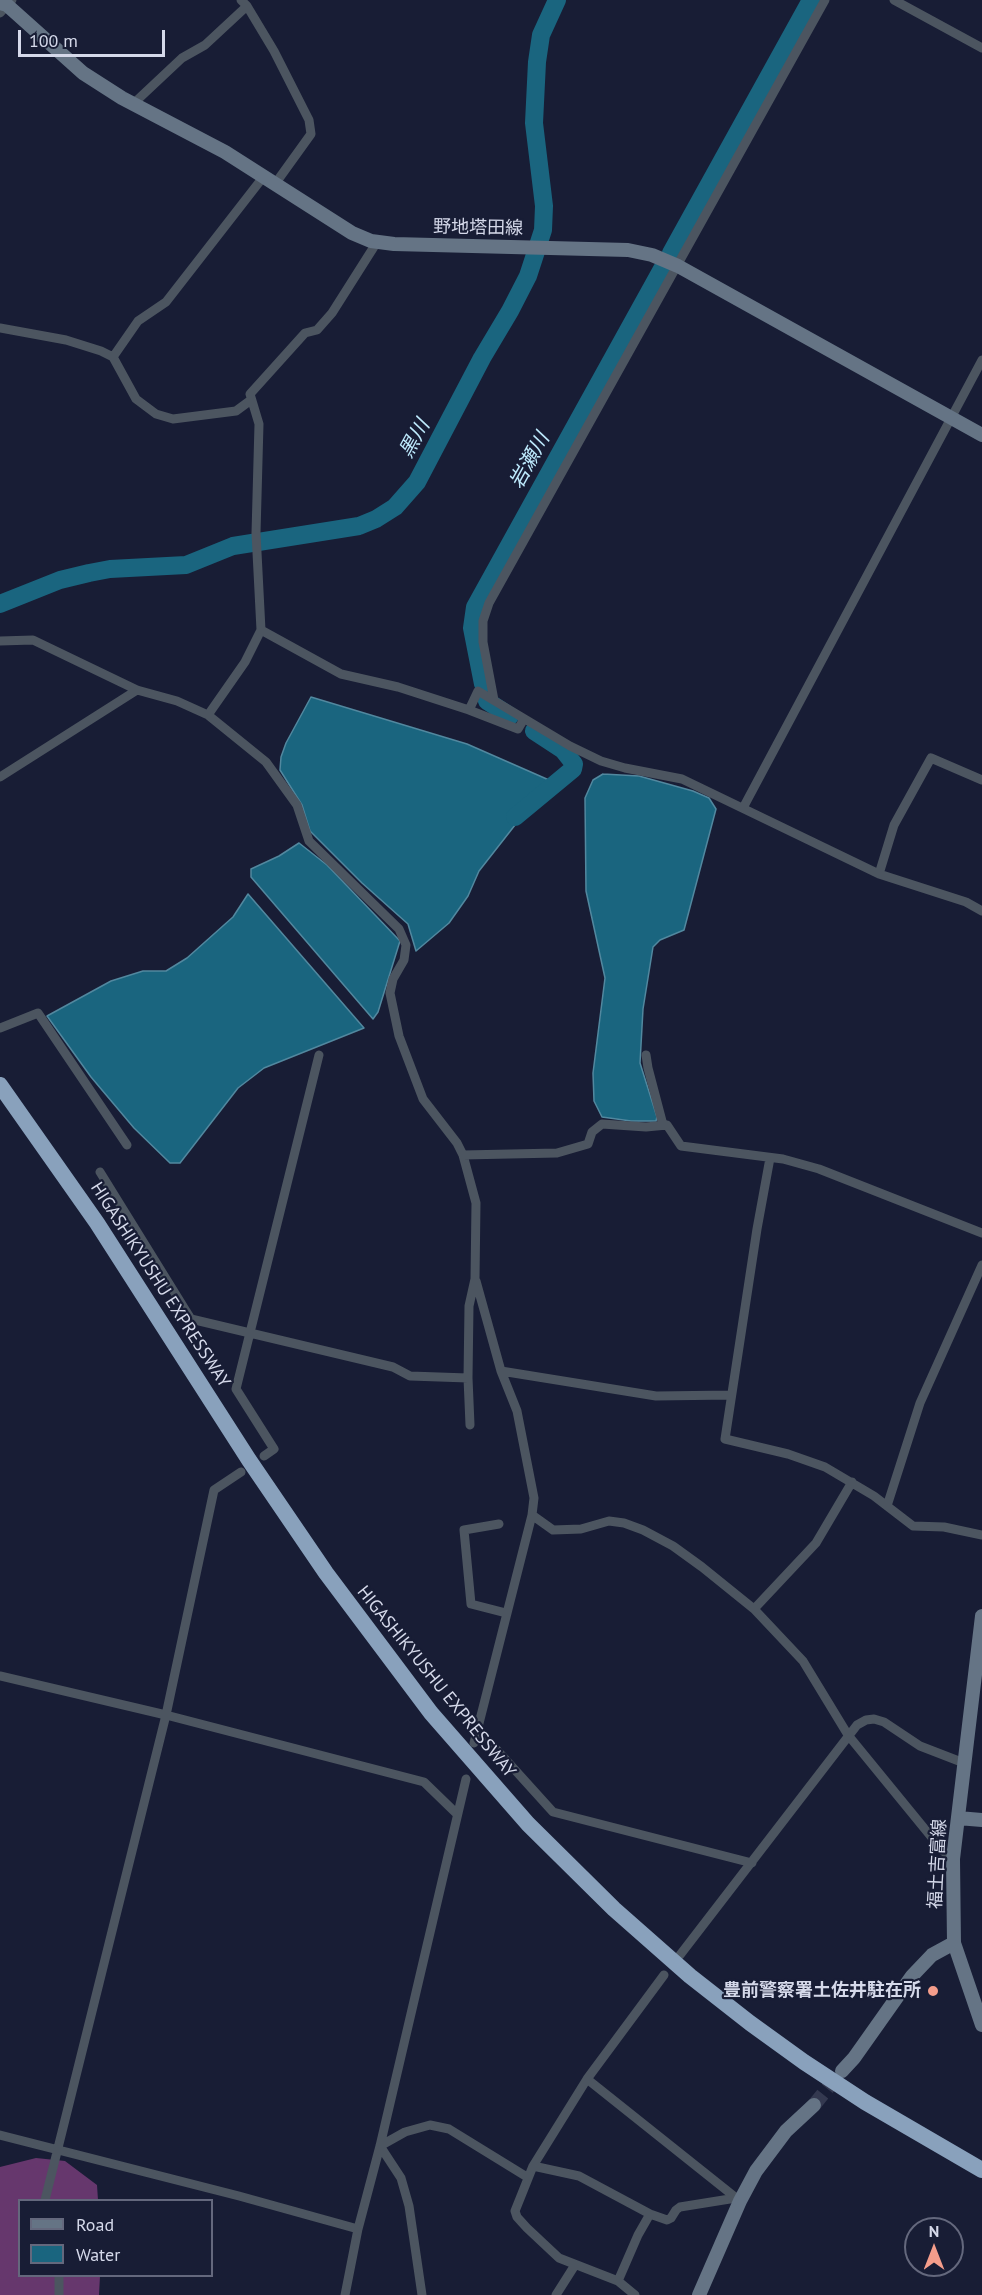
<!DOCTYPE html>
<html>
<head>
<meta charset="utf-8">
<style>
  body { margin:0 }
  #map { position:relative; width:982px; height:2295px; overflow:hidden; background:#181d35; font-family:"PT Sans",sans-serif }
  canvas { display:block }
  .legend { position:absolute; left:18px; top:2199px; width:195px; height:78px; box-sizing:border-box; background:#181d35; border:2px solid #64687d; margin:0; padding:8px 10px; list-style:none; font-size:18px; color:#d5d9ea }
  .legend li { display:flex; align-items:center; gap:12px; height:30px }
  .legend b { width:30px; border:2px solid #64687d }
  .north { position:absolute; left:904px; top:2217px; width:60px; height:60px; box-sizing:border-box; background:#181d35; border:2px solid #64687d; border-radius:50%; rotate:0deg; font-size:16px; font-weight:700; line-height:24px; text-align:center; color:#d5d9ea }
  .north::after { content:''; display:block; margin:auto; width:21px; height:27px; background:#f49d8b; clip-path:polygon(50% 0,100% 100%,50% 72%,0 100%) }
  .scale { position:absolute; left:18px; top:30px; width:147px; height:27px; box-sizing:border-box; border:3px solid #d5d9ea; border-top:0; padding-left:8px; font-size:18px; line-height:21px; white-space:nowrap; color:#d5d9ea; -webkit-text-stroke:4px #181d35; paint-order:stroke }
</style>
</head>
<body>
<div id="map">
<canvas width="982" height="2295"></canvas>
<ul class="legend">
<li><b style="height:8px;background:#657485"></b>Road</li>
<li><b style="height:16px;background:#1a657f"></b>Water</li>
</ul>
<div class="north">N</div>
<div class="scale">100 m</div>
</div>
<script>
const context = document.querySelector('canvas').getContext('2d');
context.lineJoin = 'round';
function fillPath(path, color) { context.fillStyle = color; context.fill(path, 'evenodd'); }
const poly = rows => new Path2D(rows.map(r => 'M' + r).join(''));
function strokePath(path, color, width, dash) { context.strokeStyle = color; context.lineWidth = width; context.lineCap = dash ? 'butt' : 'round'; context.setLineDash(dash || []); context.stroke(path); }
function drawText(font, color, halo, rows, align = 'center') {
  context.font = font + ' "PT Sans","Noto Sans JP",sans-serif'; context.lineWidth = 4.5; context.setLineDash([]); context.textBaseline = 'middle'; context.strokeStyle = halo; context.fillStyle = color; for (const [text, x, y, turn = 0] of rows) {
    context.save(); context.translate(x, y); context.rotate((+turn || 0) * Math.PI / 180); context.textAlign = isNaN(turn) ? turn : align; if (halo) context.strokeText(text, 0, 0); context.fillText(text, 0, 0); context.restore();
  }
}
fillPath(poly([
  [36,2158,65,2161,97,2185,98,2200,20,2200,20,2276,100,2276,99,2295,0,2295,0,2167]
]), '#66376d');
const water = poly([
  [311,697,467,744,549,780,514,812,519,820,479,871,468,896,449,923,416,951,408,924,362,883,310,831,302,805,280,770,281,757,286,743,311,697],
  [603,774,639,776,693,791,709,798,716,809,684,930,660,940,653,947,643,1009,640,1063,657,1117,656,1121,631,1121,602,1117,594,1101,593,1073,605,978,586,891,585,798,593,780,603,774],
  [299,843,327,865,400,941,378,1012,373,1019,251,877,251,869,279,856,299,843],
  [248,894,364,1028,264,1068,238,1088,180,1163,170,1163,134,1128,91,1077,47,1016,111,981,143,971,166,971,187,958,233,917,248,894]
]);
fillPath(water, '#1a657f');
strokePath(water, '#52889f', 1.5);
strokePath(poly([
  [671,253,811,0],
  [0,604,60,580,89,573,110,569,186,565,233,546,359,526,376,519,395,507,417,482,482,358,510,311,528,276,543,230,544,206,534,123,537,62,541,35,557,0],
  [483,684,472,628,475,607,662,269],
  [487,701,510,716],
  [515,817,573,769,574,764,563,750,534,731]
]), '#1a657f', 18);
strokePath(poly([
  [814,2105,839,2074]
]), '#343950', 14, [14, 7]);
strokePath(poly([
  [241,0,247,6,274,51,309,120,311,134,275,184],
  [894,0,982,48],
  [0,13,12,0],
  [133,104,182,58,205,45,247,6],
  [0,328,66,340,101,351,113,357,136,399,156,414,173,419,236,411,251,400],
  [113,357,138,321,166,302,264,176],
  [261,630,341,674,398,687,469,710,518,729,524,719],
  [0,641,33,640,137,690,177,701,208,715,266,762,297,805,309,841,399,929,406,945,404,960,393,979,390,993,399,1036,423,1099,457,1143,463,1155,476,1203,475,1279,469,1306,468,1378,410,1376,393,1367,191,1319,100,1172],
  [494,700,483,642,483,621,489,603,825,0],
  [469,710,478,691,570,746,601,761,625,768,682,779,879,874,966,902,982,911],
  [208,715,245,662,261,630,256,533,259,424,250,394,305,333,317,330,332,313,377,242],
  [0,777,137,690],
  [743,808,982,360],
  [879,874,894,825,931,758,982,780],
  [0,1028,38,1013,127,1145],
  [646,1055,648,1068,663,1125],
  [463,1155,557,1153,588,1144,592,1132,602,1124,646,1127,667,1125,681,1146,783,1159,819,1169,982,1233],
  [770,1158,757,1229,725,1439,788,1454,825,1467,874,1496,913,1526,944,1527,982,1535],
  [501,1371,656,1396,731,1395],
  [468,1378,470,1425],
  [264,1456,274,1449,236,1389,319,1055],
  [887,1506,920,1403,982,1265],
  [532,1515,553,1530,581,1529,609,1521,624,1523,643,1530,673,1546,702,1567,754,1609,803,1661,848,1735,942,1850,953,1859],
  [499,1524,464,1530,471,1604,506,1613],
  [754,1609,816,1543,852,1482],
  [0,1676,166,1715,424,1782,457,1814],
  [478,1729,553,1812,752,1863],
  [474,1743,532,1515,534,1498,517,1411,501,1371,476,1281],
  [680,1955,857,1725,866,1720,874,1719,884,1722,920,1746,964,1763],
  [587,2079,740,2201],
  [0,2135,239,2196,358,2229],
  [380,2146,405,2132,430,2125,449,2129,527,2177],
  [380,2146,401,2178,409,2206,422,2295],
  [533,2166,579,2176,650,2214,667,2220,671,2218,676,2210,680,2207,736,2198],
  [45,2200,166,1715,214,1490,241,1472],
  [59,2276,59,2295],
  [618,2281,638,2235,650,2214],
  [345,2295,358,2229,380,2146,466,1779],
  [556,2295,575,2265],
  [635,2295,618,2281,559,2258,527,2228,517,2217,515,2211,533,2166,587,2079,664,1975]
]), '#4c5560', 9);
strokePath(poly([
  [0,3,7,5,83,73,122,98,225,152,352,233,371,241,394,244,628,250,652,255,678,266,982,435],
  [958,1818,982,1820],
  [954,1943,982,2025],
  [842,2071,854,2058,912,1976,932,1955,954,1943,953,1859,982,1616],
  [699,2295,740,2201,756,2171,786,2131,814,2105]
]), '#657485', 14);
strokePath(poly([
  [0,1085,97,1223,249,1460,326,1573,431,1713,528,1824,614,1909,690,1976,750,2023,804,2062,865,2102,982,2170]
]), '#89a1bc', 16);
for (const [x, y, r, color] of [
  [933,1991,6,"#f49d8b"]
]) { const dot = new Path2D(); dot.arc(x, y, r, 0, 2 * Math.PI); context.fillStyle = color; context.fill(dot); strokePath(dot, '#181d35', 2); }
drawText('18px', '#d5d9ea', '#181d35', [
  ["野地塔田線",478,228,1],
  ["HIGASHIKYUSHU EXPRESSWAY",160,1285,57],
  ["HIGASHIKYUSHU EXPRESSWAY",436,1682,51],
  ["福土吉富線",938,1864,-87]
]);
drawText('bold 18px', '#d5d9ea', '#181d35', [
  ["豊前警察署土佐井駐在所",921,1991]
], 'right');
drawText('italic 20px', '#beeafd', '#181d35', [
  ["黒川",415,439,-61],
  ["岩瀬川",530,461,-61]
]);
</script>
</body>
</html>
